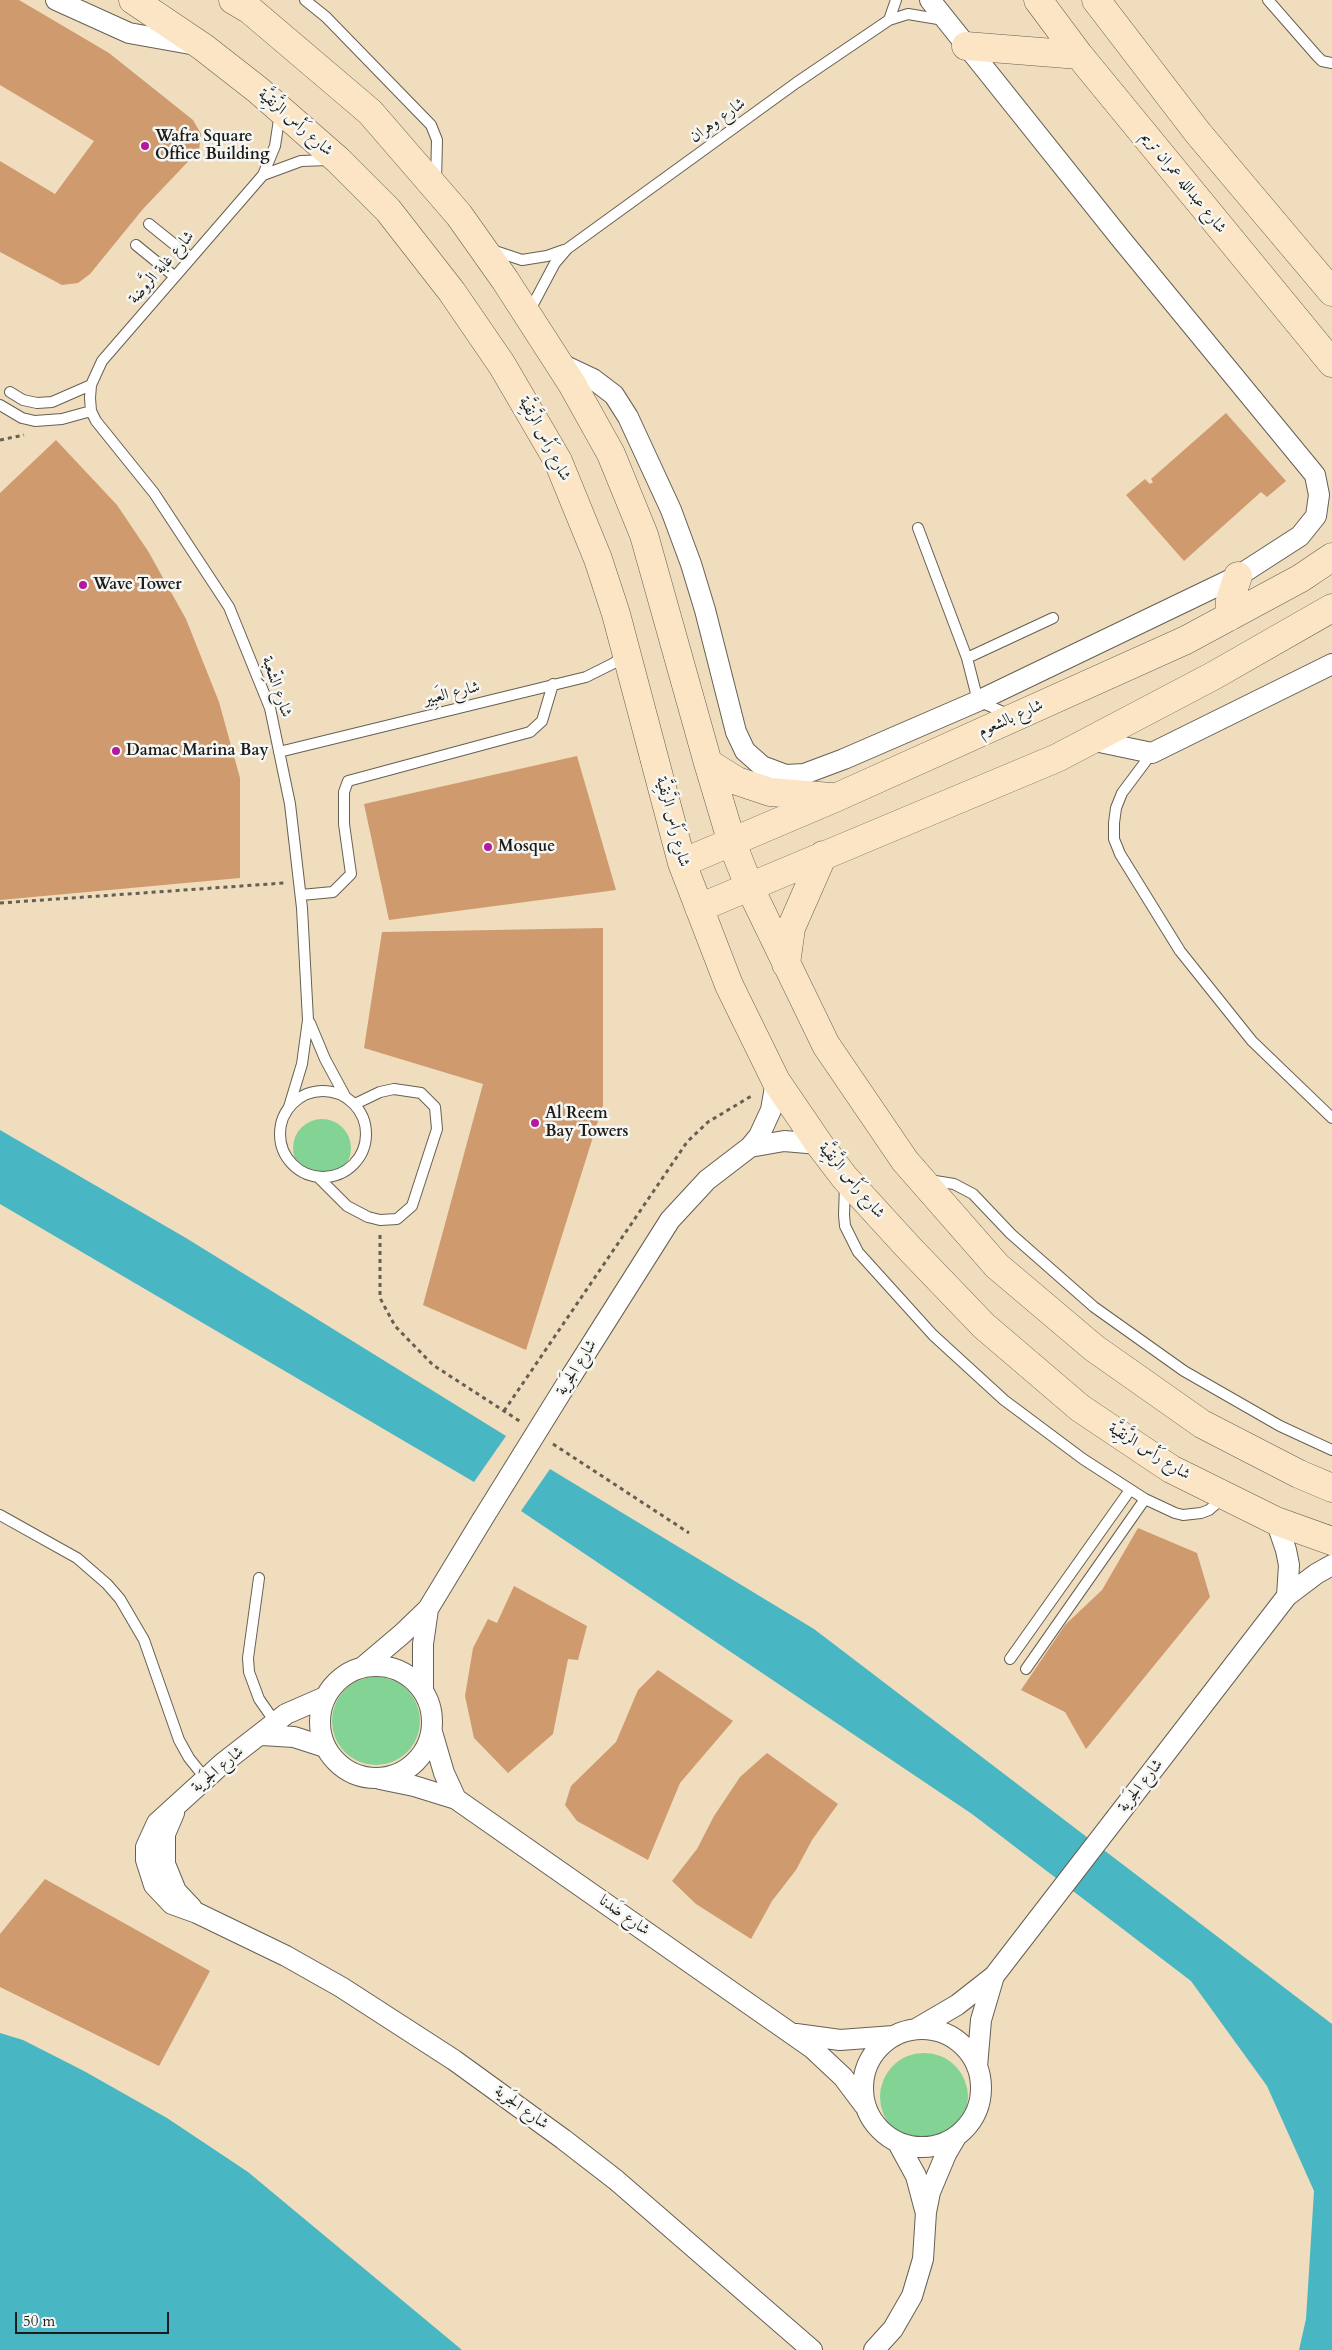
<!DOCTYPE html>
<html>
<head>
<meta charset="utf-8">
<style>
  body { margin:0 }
  #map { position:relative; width:1332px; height:2350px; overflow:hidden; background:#f0ddbd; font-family:Cardo,serif }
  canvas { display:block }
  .scale { position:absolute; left:15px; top:2312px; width:154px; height:22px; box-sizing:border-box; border:2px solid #1c1c1c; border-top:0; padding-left:6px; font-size:15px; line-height:18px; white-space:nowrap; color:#1c1c1c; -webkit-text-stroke:4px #f6f6f2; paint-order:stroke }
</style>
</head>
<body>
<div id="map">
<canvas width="1332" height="2350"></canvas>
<div class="scale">50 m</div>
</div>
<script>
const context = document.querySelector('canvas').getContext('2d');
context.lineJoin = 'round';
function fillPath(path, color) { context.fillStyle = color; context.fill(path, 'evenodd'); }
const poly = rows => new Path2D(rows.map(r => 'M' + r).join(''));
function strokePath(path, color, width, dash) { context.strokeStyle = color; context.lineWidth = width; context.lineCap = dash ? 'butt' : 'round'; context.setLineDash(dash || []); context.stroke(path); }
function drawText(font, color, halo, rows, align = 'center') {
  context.font = font + ' Cardo,Amiri,serif'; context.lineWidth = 5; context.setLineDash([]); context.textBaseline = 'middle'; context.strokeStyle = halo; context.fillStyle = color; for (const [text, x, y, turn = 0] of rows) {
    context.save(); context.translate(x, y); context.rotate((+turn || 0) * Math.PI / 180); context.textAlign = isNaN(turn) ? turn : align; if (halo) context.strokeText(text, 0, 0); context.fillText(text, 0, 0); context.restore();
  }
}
fillPath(poly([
  '293 1148a29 29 0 1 1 58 0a29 29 0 1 1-58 0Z',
  '332 1721a44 44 0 1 1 88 0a44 44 0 1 1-88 0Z',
  '880 2097a44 44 0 1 1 88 0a44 44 0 1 1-88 0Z'
]), '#82d394');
fillPath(poly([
  [0,1130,186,1238,506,1436,474,1482,0,1204],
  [550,1469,814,1629,1332,2024,1332,2350,1299,2350,1306,2319,1314,2191,1267,2086,1191,1981,972,1814,521,1511],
  [0,2033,23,2040,84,2071,167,2118,248,2172,462,2350,0,2350]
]), '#48b7c3');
fillPath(poly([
  [0,0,19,0,109,53,193,120,201,134,199,150,143,209,90,274,78,283,62,285,0,252,0,161,55,194,94,141,0,85],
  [1226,413,1286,481,1267,497,1261,492,1184,561,1126,495,1145,479,1150,484,1153,482,1151,479],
  [56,440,117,505,148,551,186,619,219,702,240,778,240,878,0,900,0,493],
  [577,756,616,890,389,920,364,804],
  [603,928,603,1105,526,1350,423,1305,483,1084,364,1048,382,932],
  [1138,1528,1197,1553,1210,1597,1086,1749,1065,1712,1021,1690,1065,1625,1102,1590],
  [514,1586,587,1626,578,1660,568,1659,553,1734,508,1773,474,1738,465,1696,473,1648,488,1619,497,1623],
  [658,1670,733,1721,680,1783,648,1860,577,1821,565,1805,571,1786,616,1742,638,1690],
  [767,1753,838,1804,812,1840,796,1870,772,1901,751,1939,696,1904,672,1881,697,1849,714,1816,740,1777],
  [45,1879,210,1971,159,2066,0,1987,0,1934]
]), '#ce9a6e');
const lane = poly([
  [305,0,326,17,431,125,437,140,436,181],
  [1268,0,1317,56,1322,61,1332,63],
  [889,20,896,0],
  [280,113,275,146,263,175,102,361,91,385,90,398,91,411,96,421,154,493,229,607,270,708,290,804,302,908,308,1020,302,1064,289,1107],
  [263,175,301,161,329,160],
  [149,224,190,257],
  [136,245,174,276],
  [492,250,522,260,547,256,564,250],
  [529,312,555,263,567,249,796,83,889,20,908,14,944,20],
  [10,392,23,400,37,403,52,402,91,385],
  [0,405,22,418,35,421,62,419,91,411],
  [918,528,967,658,978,701,1010,715],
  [967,658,1053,618],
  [279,752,586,677,614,663,624,655],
  [1152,753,1122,793,1116,808,1114,823,1114,839,1120,854,1180,951,1252,1041,1332,1118],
  [301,895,333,892,351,874,344,824,344,792,348,781,530,732,542,721,553,684],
  [310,1023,325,1059,345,1096],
  '280 1134a43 43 0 1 1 86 0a43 43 0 1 1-86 0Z',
  [318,1177,347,1206,368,1217,380,1220,397,1219,412,1206,437,1129,435,1107,421,1093,394,1089,380,1092,355,1104],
  [929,1180,954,1184,973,1194,1011,1234,1094,1307,1184,1371,1280,1426,1332,1450],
  [845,1184,844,1215,845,1226,858,1252,933,1335,1004,1400,1083,1459,1145,1499,1175,1513,1183,1515,1201,1513,1209,1510,1224,1497],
  [0,1515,77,1558,107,1584,120,1599,144,1640,179,1740,189,1758,205,1778],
  [259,1578,248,1658,249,1672,259,1699,275,1722],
  [1010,1659,1130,1490],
  [1026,1669,1145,1499]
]);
const street = poly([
  [56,0,129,33,196,45],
  [559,363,593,379,614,395,628,417,671,510,691,564,705,610,736,732,745,751,762,766,786,775,804,774,844,759,978,701,1238,576,1300,536,1316,516,1319,495,1315,475,1121,239,930,0],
  [1090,740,1152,753,1332,664],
  [750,1147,784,1141,819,1144],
  [572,1375,670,1220,707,1180,750,1147,759,1136,771,1110,776,1081],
  [1276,1521,1286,1550,1289,1565,1287,1596],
  '320 1722a56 56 0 1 1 112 0a56 56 0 1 1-112 0Z',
  [363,1667,402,1634,428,1609,482,1520],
  [423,1690,423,1644,428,1609],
  [325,1697,286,1714,223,1763,157,1823,146,1847,146,1860,154,1885,172,1904,197,1913,286,1956,341,1987,454,2060,563,2139,616,2180,812,2350],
  [432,1732,444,1773,456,1799],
  [262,1735,294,1737,325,1747],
  [380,1779,414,1786,456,1799,812,2048,843,2077,864,2105],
  [174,1813,165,1834,165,1864,176,1891,192,1908],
  '863 2088a59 59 0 1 1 118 0a59 59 0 1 1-118 0Z',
  [916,2029,957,2005,994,1976,1287,1596,1316,1574,1332,1565],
  [796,2034,840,2040,894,2036],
  [977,2067,981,2020,994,1976],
  [898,2143,916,2176,925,2210],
  [874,2350,893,2329,912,2296,923,2259,926,2212,930,2192,946,2154,956,2137]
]);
const secondary = poly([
  [133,0,203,47,258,90,338,160,388,210,452,292,502,365,558,461,598,559,616,614,682,863,729,985,776,1081,819,1144,845,1178,909,1248,984,1326,1080,1408,1171,1469,1276,1521,1332,1541],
  [233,0,250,10,370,112,459,215,505,280,572,384,611,454,644,535,708,763,732,843,749,886,826,1045,905,1161,997,1266,1094,1348,1202,1424,1299,1474,1332,1488],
  [1038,0,1079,55,1332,363],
  [1096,0,1198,133,1332,292],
  [966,46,1079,55],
  [1229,617,1230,600,1238,576],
  [708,763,737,781,770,792,831,797],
  [682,863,835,798,1186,640,1301,578,1332,557],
  [699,908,1057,758,1213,676,1332,608],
  [786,964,791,928,823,855]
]);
strokePath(lane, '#666054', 12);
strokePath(street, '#666054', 22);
strokePath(secondary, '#666054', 29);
strokePath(poly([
  [0,440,24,435],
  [0,903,284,883],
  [380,1235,380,1298,395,1326,433,1365,521,1422],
  [504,1411,687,1142,708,1122,753,1095],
  [553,1444,689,1533]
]), '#666054', 3, [4, 4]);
strokePath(lane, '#fff', 10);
strokePath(street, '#fff', 20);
strokePath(secondary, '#fce5c4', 28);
const streetBridge = poly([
  [482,1520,572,1375]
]);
strokePath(streetBridge, '#666054', 22, []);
strokePath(streetBridge, '#fff', 20);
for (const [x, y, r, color] of [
  [145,146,5,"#b5179e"],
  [83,585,5,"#b5179e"],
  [116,751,5,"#b5179e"],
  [488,847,5,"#b5179e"],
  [535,1123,5,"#b5179e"]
]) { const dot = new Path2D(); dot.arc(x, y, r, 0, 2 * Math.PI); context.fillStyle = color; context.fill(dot); strokePath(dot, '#f6f6f2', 2); }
drawText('16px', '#1c1c1c', '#f6f6f2', [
  ["شارع وهران",718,121,-36],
  ["شارع رَأس الرَّنقِيَّة",295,123,41],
  ["شارع عبدالله عمران تريم",1183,183,51],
  ["شارع غابة الرَّوضة",162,268,-49],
  ["شارع رَأس الرَّنقِيَّة",544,439,62],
  ["شارع الشِّعبة",276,687,71],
  ["شارع العَبِير",452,694,-14],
  ["شارع بالشعوم",1011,719,-24],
  ["شارع رَأس الرَّنقِيَّة",672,822,75],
  ["شارع رَأس الرَّنقِيَّة",851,1181,50],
  ["شارع الجَرية",577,1368,-58],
  ["شارع رَأس الرَّنقِيَّة",1149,1452,32],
  ["شارع الجَرية",218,1770,-40],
  ["شارع الجَرية",1141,1786,-52],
  ["شارع ضَدنا",624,1916,35],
  ["شارع الجَرية",521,2108,36]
]);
drawText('bold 16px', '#1c1c1c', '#f6f6f2', [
  ["Wafra Square",155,137],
  ["Office Building",155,155],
  ["Wave Tower",93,585],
  ["Damac Marina Bay",126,751],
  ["Mosque",498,847],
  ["Al Reem",545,1114],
  ["Bay Towers",545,1132]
], 'left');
</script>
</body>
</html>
